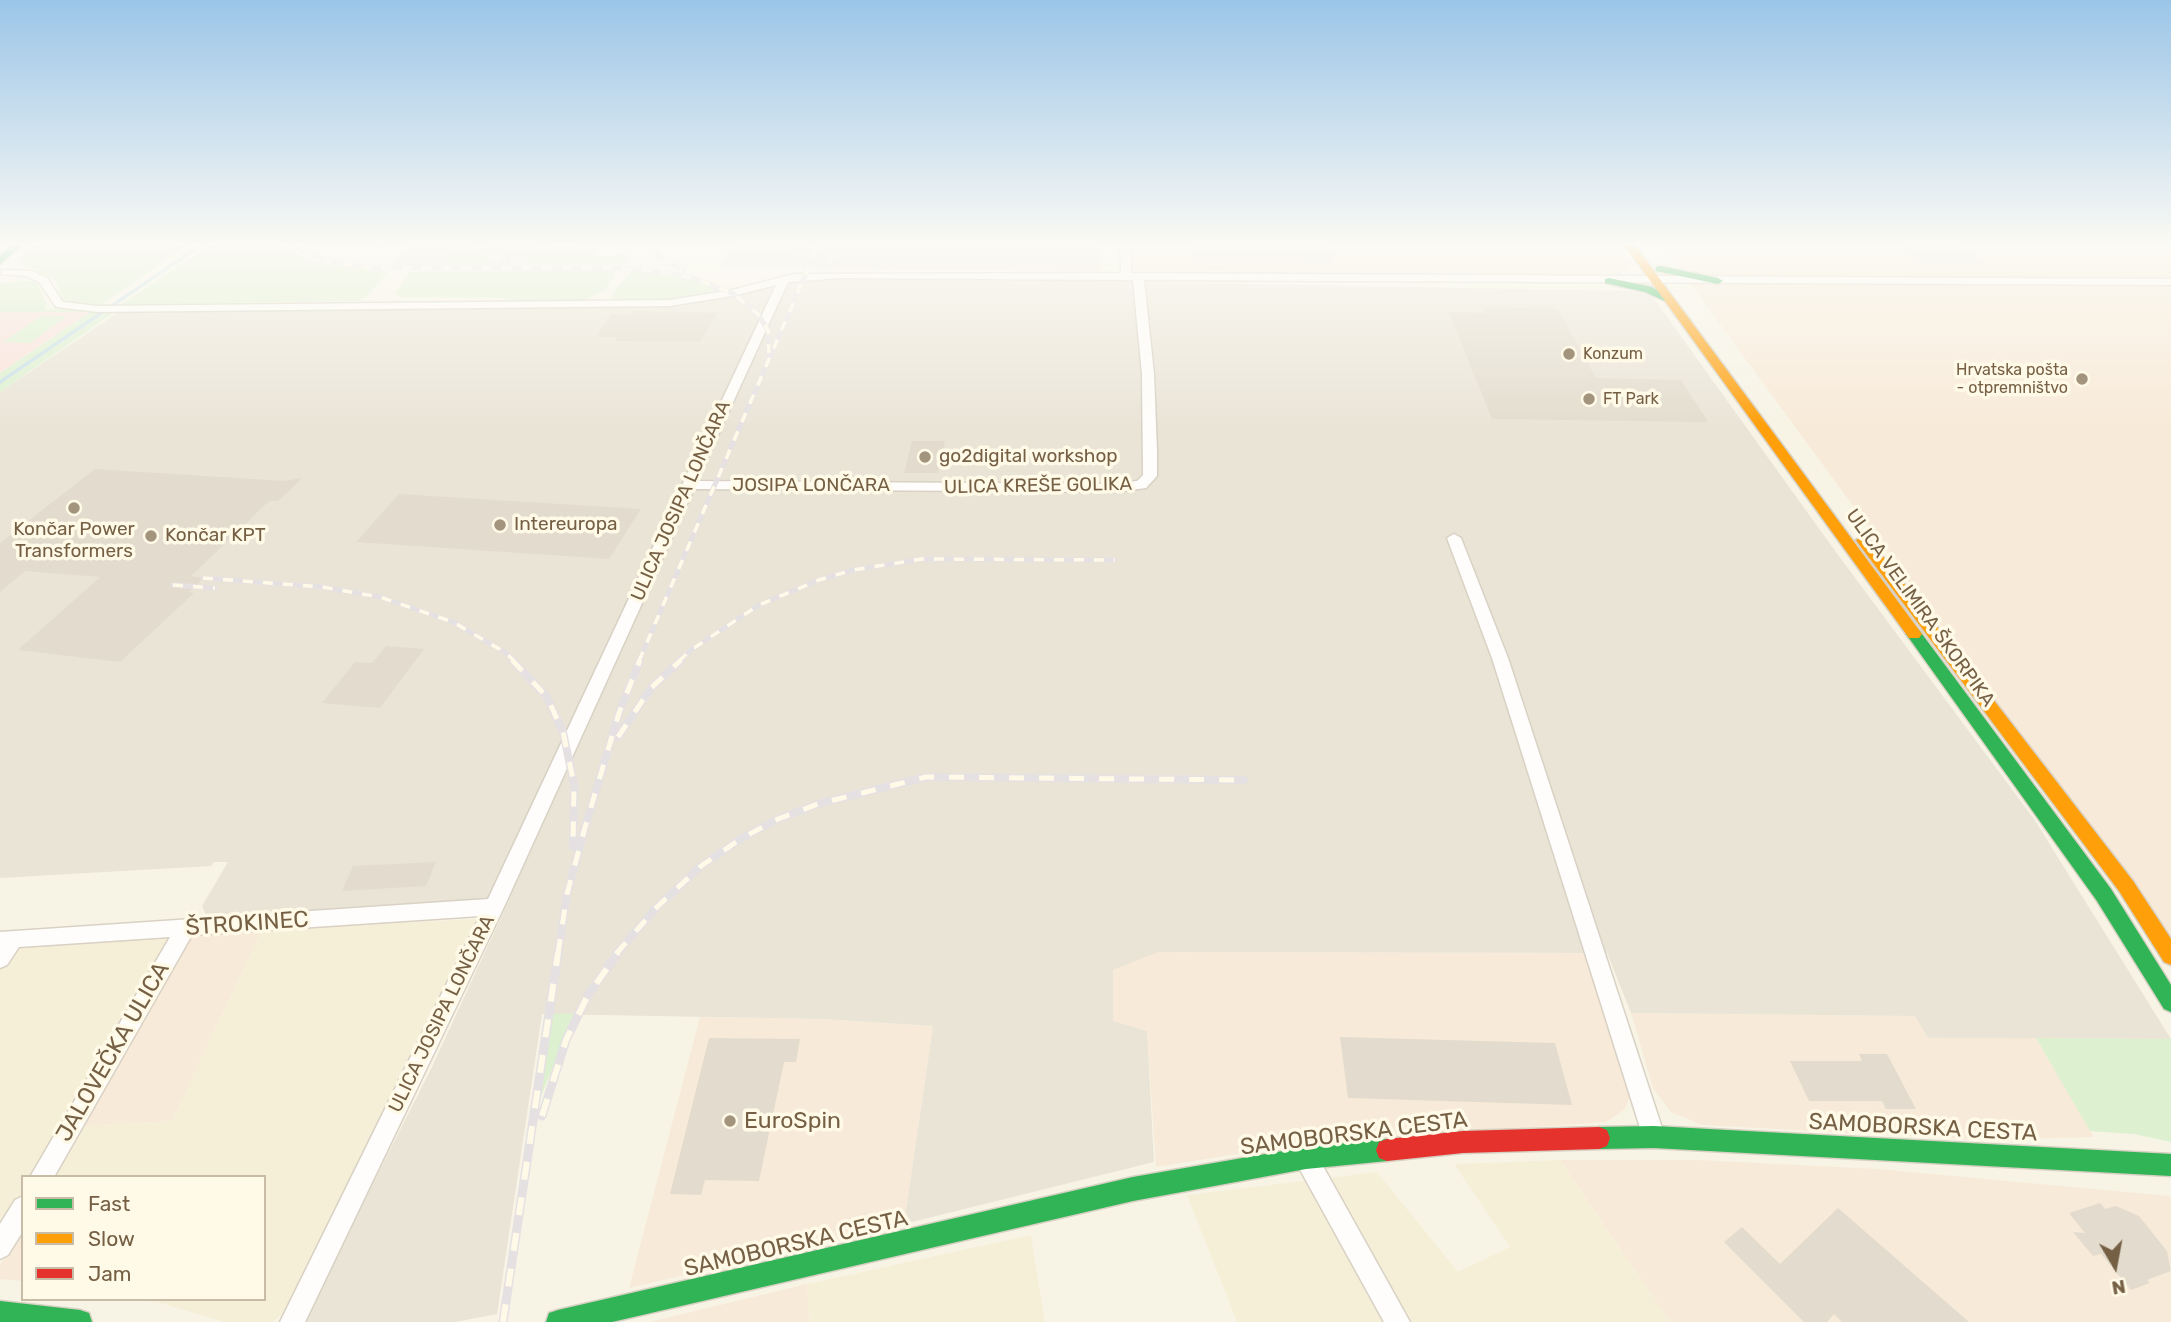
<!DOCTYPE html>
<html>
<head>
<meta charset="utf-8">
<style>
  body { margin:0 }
  #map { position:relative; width:2171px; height:1322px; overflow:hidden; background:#f7f4e6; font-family:Rubik,sans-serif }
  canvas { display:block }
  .legend { position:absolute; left:21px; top:1175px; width:245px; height:126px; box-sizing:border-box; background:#fffae7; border:2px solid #c8bca6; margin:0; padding:9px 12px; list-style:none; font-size:21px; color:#766045 }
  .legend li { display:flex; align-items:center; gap:14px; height:35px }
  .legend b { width:35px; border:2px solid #c8bca6 }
  .north { position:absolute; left:2080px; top:1231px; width:70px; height:70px; -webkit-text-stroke:5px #fffae7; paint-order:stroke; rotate:170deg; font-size:19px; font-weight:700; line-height:28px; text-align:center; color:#766045 }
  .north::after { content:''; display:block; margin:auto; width:24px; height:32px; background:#766045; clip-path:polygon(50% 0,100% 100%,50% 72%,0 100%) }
</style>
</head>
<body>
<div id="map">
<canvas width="2171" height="1322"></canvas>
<ul class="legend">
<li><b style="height:9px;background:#30b455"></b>Fast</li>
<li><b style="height:9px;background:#ff9f0a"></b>Slow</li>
<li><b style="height:9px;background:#e5322d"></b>Jam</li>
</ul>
<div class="north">N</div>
</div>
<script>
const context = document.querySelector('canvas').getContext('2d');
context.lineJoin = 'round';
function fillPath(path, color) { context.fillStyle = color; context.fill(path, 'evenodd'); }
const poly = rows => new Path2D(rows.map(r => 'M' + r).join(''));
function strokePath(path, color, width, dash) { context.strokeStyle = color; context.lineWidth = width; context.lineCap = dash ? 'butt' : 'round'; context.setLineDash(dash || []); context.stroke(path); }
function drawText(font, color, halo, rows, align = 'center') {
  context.font = font + ' Rubik,sans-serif'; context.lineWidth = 7; context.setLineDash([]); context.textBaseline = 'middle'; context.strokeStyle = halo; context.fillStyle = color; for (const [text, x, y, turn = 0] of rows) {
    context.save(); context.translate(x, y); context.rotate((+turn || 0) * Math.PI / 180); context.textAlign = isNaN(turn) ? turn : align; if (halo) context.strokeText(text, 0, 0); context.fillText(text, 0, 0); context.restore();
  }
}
fillPath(poly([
  [475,919,482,922,375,1146,284,1312,273,1322,225,1322,157,1302,131,1299,264,1299,264,1177,50,1177,80,1126,172,1121,262,930],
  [169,938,34,1177,23,1177,23,1196,0,1235,0,968,10,953,20,945],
  [1560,1160,1670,1322,1237,1322,1187,1195,1377,1172,1458,1272,1510,1247,1454,1164],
  [1031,1235,1045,1322,810,1322,807,1284]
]), '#f6efd8');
fillPath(poly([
  [1132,243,1617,243,1632,263,1629,271,1615,274,1131,270],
  [1660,243,2171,243,2171,940,1675,263],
  [262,930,172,1121,80,1126,188,939,203,932],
  [1157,952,1584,953,1631,1095,1624,1110,1606,1122,1377,1139,1374,1132,1156,1167,1147,1031,1113,1022,1113,969],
  [1631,1013,1916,1016,1928,1038,2036,1038,2094,1137,1982,1140,1702,1125,1671,1112,1653,1088],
  [700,1017,822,1019,933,1026,904,1224,629,1288],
  [1560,1160,1697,1160,1878,1169,2169,1196,2171,1197,2171,1322,1670,1322],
  [23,1225,23,1281,0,1279,0,1265],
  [807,1284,810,1322,649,1322]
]), '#f8ead8');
fillPath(poly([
  [350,243,491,243,477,252,458,250,430,266,389,266,405,249,396,244,376,248],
  [732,243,1102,243,1100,271,720,267],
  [809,276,1635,291,1652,296,1833,548,2034,819,2171,1039,1928,1038,1915,1016,1631,1013,1607,953,1158,952,1113,970,1113,1021,1147,1031,1154,1162,904,1224,933,1026,822,1019,542,1014,497,1314,455,1322,306,1322,312,1303,431,1069,509,900,206,915,202,906,228,862,214,862,211,866,0,878,0,392,120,311,684,306]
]), '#eae4d7');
fillPath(poly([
  [91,311,9,367,0,373,0,312]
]), '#fae2db');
fillPath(poly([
  [35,243,190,243,101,305,70,303,64,300,54,279,36,272,39,269,26,268,19,262,20,258],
  [214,243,276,243,314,262,388,272,366,297,356,301,120,305],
  [453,243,469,243,489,257,516,265,431,266,453,253],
  [491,243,552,245,518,253,563,246,590,250,599,257,628,254,628,262,618,265,538,265,511,260,484,248],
  [617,270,605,290,584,300,504,301,506,298,401,297,395,294,410,272],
  [636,271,690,279,721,291,674,301,617,301,612,298,616,289,631,272],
  [15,279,37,282,47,305,45,309,98,311,101,312,0,381,0,373,90,312,0,312,0,283,23,281],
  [120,311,115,312,0,392,0,384,90,323,107,312],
  [41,316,67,316,30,343,3,342],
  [547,1014,575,1014,532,1118],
  [2036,1038,2171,1039,2171,1142,2134,1134,2090,1131]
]), '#ddf0cf');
strokePath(poly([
  [0,382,204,243]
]), '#c7dfe7', 3.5);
fillPath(poly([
  [1190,243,1327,243,1333,263,1192,262],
  [1897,243,1957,243,1981,263,1918,263],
  [737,246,791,246,786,257,731,257],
  [1483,307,1558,309,1596,378,1681,380,1708,422,1492,419,1449,312,1486,313],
  [634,311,717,313,700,342,614,341,617,337,596,337,611,314,632,315],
  [912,441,945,441,938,473,904,473],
  [95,469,284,481,302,478,278,501,269,501,191,576,204,578,189,592,194,593,120,662,18,650,100,577,25,571,0,592,0,543],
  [399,494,641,509,609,559,356,542],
  [386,646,424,649,380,708,322,703,355,662,372,663],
  [436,862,426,886,342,891,353,866],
  [1340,1037,1555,1043,1572,1105,1348,1098],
  [709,1038,800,1039,796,1062,784,1062,759,1181,705,1180,701,1195,670,1194],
  [1859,1054,1887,1054,1916,1109,1886,1109,1882,1101,1809,1101,1790,1061,1862,1061],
  [2100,1203,2105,1209,2116,1206,2139,1216,2167,1251,2171,1271,2147,1280,2150,1283,2131,1290,2101,1254,2093,1256,2073,1232,2085,1233,2069,1213],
  [1838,1208,1969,1322,1842,1322,1834,1314,1827,1322,1804,1322,1724,1242,1742,1227,1780,1264]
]), '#e3dcce');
const street = poly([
  [1120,243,1130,243,1131,273,2171,279,2171,285,1144,280,1154,374,1157,451,1157,476,1146,488,1114,492,694,489,504,907,305,1322,280,1322,480,916,192,935,54,1177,30,1177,170,937,19,947,7,965,0,968,0,932,488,899,776,285,732,296,670,306,98,312,56,307,39,282,26,276,1,274,1,270,32,271,47,278,63,302,98,306,670,300,732,290,794,274,1121,273,1120,243],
  [839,278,1133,280,1142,374,1143,475,1137,481,1114,484,697,481,788,282,839,278],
  [1454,534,1461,538,1508,658,1665,1137,1662,1145,1654,1148,1646,1145,1643,1137,1492,658,1447,538,1454,534],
  [1306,1147,1314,1150,1410,1322,1384,1322,1298,1166,1295,1158,1298,1150,1306,1147],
  [23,1196,23,1231,8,1255,0,1259,0,1224,15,1200,23,1196]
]);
const fast = poly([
  [14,243,25,243,0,264,0,256,14,243],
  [1660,266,1718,278,1723,281,1718,284,1656,271,1656,267,1660,266],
  [1609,278,1652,287,1674,300,1669,303,1645,292,1605,283,1605,279,1609,278],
  [1914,629,1919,630,2111,889,2171,985,2171,1012,2164,1009,2097,901,1909,638,1906,634,1914,629],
  [1654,1126,2171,1154,2171,1176,1654,1148,1599,1149,1591,1146,1588,1138,1591,1130,1599,1127,1654,1126],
  [1387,1139,1395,1142,1398,1150,1395,1158,1387,1161,1306,1169,1133,1201,612,1322,546,1322,549,1313,558,1310,1133,1177,1306,1147,1387,1139],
  [0,1301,80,1310,89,1313,92,1322,0,1322,0,1301]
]);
const slow = poly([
  [1623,243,1633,243,1919,630,1922,634,1919,638,1909,638,1623,243],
  [1863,536,1868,537,2133,881,2171,939,2171,965,2164,962,2119,891,1858,543,1856,540,1863,536]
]);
const jam = poly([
  [1599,1127,1607,1130,1610,1138,1607,1146,1599,1149,1463,1153,1387,1161,1379,1158,1376,1150,1379,1142,1387,1139,1463,1131,1599,1127]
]);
strokePath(street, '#d8d1c4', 3);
strokePath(fast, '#d7d0c3', 3);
strokePath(slow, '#d7d0c3', 3);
strokePath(jam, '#d7d0c3', 3);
fillPath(street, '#fefdfb');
fillPath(fast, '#30b455');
fillPath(slow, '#ff9f0a');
fillPath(jam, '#e5322d');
const railFar2 = poly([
  [286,243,330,262,376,268,613,268,664,272,692,278,732,293,757,313,768,330,769,353],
  [476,243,495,257,516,263],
  [650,243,656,254,683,271],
  [829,263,837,243],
  [203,578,322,587,380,597,453,622,506,653,514,661],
  [173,585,215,588],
  [639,661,819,243],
  [679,661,691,650,759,605,819,580,853,570,922,559,1115,560]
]);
const railFar1 = poly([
  [512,660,547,697,563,732,574,784,573,847],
  [618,737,651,688,681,660],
  [558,954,567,894,586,824,619,713,640,660],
  [616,954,657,907,701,866,742,838,778,819,818,804,926,777,1244,780]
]);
const rail = poly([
  [542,1116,566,1040,588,995,618,953],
  [503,1322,558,953]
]);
strokePath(railFar2, '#e5e1e3', 5);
strokePath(railFar1, '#e5e1e3', 8);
strokePath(rail, '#e5e1e3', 9);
strokePath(railFar2, '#fffae7', 3.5, [10]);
strokePath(railFar1, '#fffae7', 5, [15]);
strokePath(rail, '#fffae7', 6, [18]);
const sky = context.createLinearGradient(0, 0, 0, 428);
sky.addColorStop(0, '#9bc5e8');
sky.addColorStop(0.57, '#fbfaf4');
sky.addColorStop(1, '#fbfaf400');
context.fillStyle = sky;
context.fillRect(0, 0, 2171, 428);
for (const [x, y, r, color] of [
  [1569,354,7,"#a3947d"],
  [2082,379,7,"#a3947d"],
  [1589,399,7,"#a3947d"],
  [925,457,7,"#a3947d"],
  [74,508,7,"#a3947d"],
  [500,525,7,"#a3947d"],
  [151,536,7,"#a3947d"],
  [730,1121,7,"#a3947d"]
]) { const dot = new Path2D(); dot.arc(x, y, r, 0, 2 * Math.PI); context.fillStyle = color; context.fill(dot); strokePath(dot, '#fffae7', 2.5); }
drawText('16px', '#766045', '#fffae7', [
  ["Konzum",1583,354],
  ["Hrvatska pošta",2068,370,"right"],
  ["- otpremništvo",2068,388,"right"],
  ["FT Park",1603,399]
], 'left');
drawText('19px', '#766045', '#fffae7', [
  ["go2digital workshop",939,457],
  ["Intereuropa",514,525],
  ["Končar Power",74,530,"center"],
  ["Transformers",74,552,"center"],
  ["Končar KPT",165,536]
], 'left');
drawText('19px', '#766045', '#fffae7', [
  ["JOSIPA LONČARA",811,486],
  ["ULICA KREŠE GOLIKA",1038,486,-1],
  ["ULICA JOSIPA LONČARA",681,501,-66],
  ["ULICA VELIMIRA ŠKORPIKA",1920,608,54],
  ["ULICA JOSIPA LONČARA",442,1014,-64]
]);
drawText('23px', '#766045', '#fffae7', [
  ["ŠTROKINEC",247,924,-4],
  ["JALOVEČKA ULICA",113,1052,-60],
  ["SAMOBORSKA CESTA",1923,1128,3],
  ["SAMOBORSKA CESTA",1354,1134,-7],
  ["SAMOBORSKA CESTA",796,1244,-13]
]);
drawText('23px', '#766045', '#fffae7', [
  ["EuroSpin",744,1121]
], 'left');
</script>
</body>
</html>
